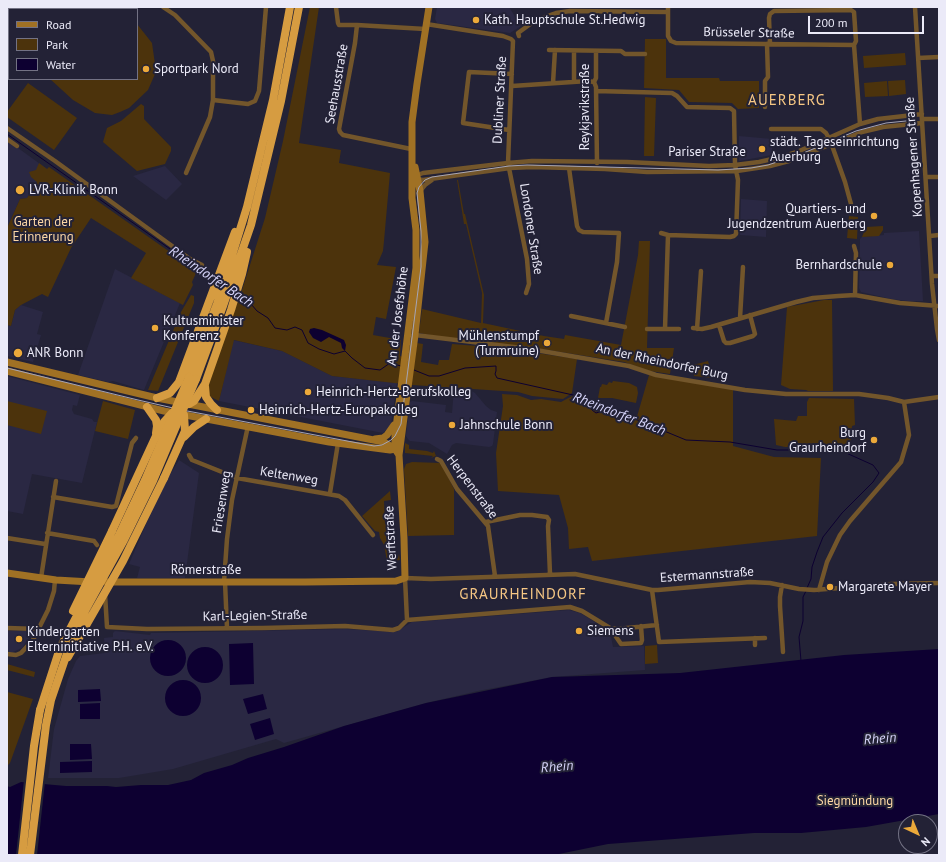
<!DOCTYPE html>
<html>
<head>
<meta charset="utf-8">
<style>
  body { margin:0 }
  #map { position:relative; width:946px; height:862px; overflow:hidden; background:#232236; font-family:"PT Sans",sans-serif }
  canvas { display:block }
  .frame { position:absolute; inset:0; border:8px solid #ebeaf8; pointer-events:none }
  .legend { position:absolute; left:8px; top:8px; width:130px; height:72px; box-sizing:border-box; background:#232236; border:1px solid #737284; margin:0; padding:5px 7px; list-style:none; font-size:12px; color:#ebeaf8 }
  .legend li { display:flex; align-items:center; gap:8px; height:20px }
  .legend b { width:20px; border:1px solid #737284 }
  .north { position:absolute; left:898px; top:814px; width:40px; height:40px; box-sizing:border-box; background:#232236; border:1px solid #737284; border-radius:50%; rotate:136deg; font-size:11px; font-weight:700; line-height:16px; text-align:center; color:#ebeaf8 }
  .north::after { content:''; display:block; margin:auto; width:14px; height:18px; background:#eca93a; clip-path:polygon(50% 0,100% 100%,50% 72%,0 100%) }
  .scale { position:absolute; left:808px; top:16px; width:116px; height:18px; box-sizing:border-box; border:2px solid #ebeaf8; border-top:0; padding-left:5px; font-size:12px; line-height:14px; white-space:nowrap; color:#ebeaf8; -webkit-text-stroke:3px #232236; paint-order:stroke }
</style>
</head>
<body>
<div id="map">
<canvas width="946" height="862"></canvas>
<div class="frame"></div>
<ul class="legend">
<li><b style="height:5px;background:#a07124"></b>Road</li>
<li><b style="height:11px;background:#4c330c"></b>Park</li>
<li><b style="height:11px;background:#0d0031"></b>Water</li>
</ul>
<div class="north">N</div>
<div class="scale">200 m</div>
</div>
<script>
const context = document.querySelector('canvas').getContext('2d');
context.lineJoin = 'round';
function fillPath(path, color) { context.fillStyle = color; context.fill(path, 'evenodd'); }
const poly = rows => new Path2D(rows.map(r => 'M' + r).join(''));
function strokePath(path, color, width, dash) { context.strokeStyle = color; context.lineWidth = width; context.lineCap = dash ? 'butt' : 'round'; context.setLineDash(dash || []); context.stroke(path); }
function drawText(font, color, halo, rows, align = 'center') {
  context.font = font + ' "PT Sans",sans-serif'; context.lineWidth = 4; context.setLineDash([]); context.textBaseline = 'middle'; context.strokeStyle = halo; context.fillStyle = color; for (const [text, x, y, turn = 0] of rows) {
    context.save(); context.translate(x, y); context.rotate((+turn || 0) * Math.PI / 180); context.textAlign = isNaN(turn) ? turn : align; if (halo) context.strokeText(text, 0, 0); context.fillText(text, 0, 0); context.restore();
  }
}
fillPath(poly([
  [437,7,509,7,521,26,510,33,437,23,435,19],
  [739,136,772,139,772,155,739,161],
  [7,140,47,169,27,198,20,199,7,228],
  [165,166,182,184,166,200,133,176],
  [741,199,767,201,766,237,740,235],
  [919,231,923,301,908,301,891,299,861,292,859,288,860,239,862,237,884,235,884,233],
  [115,269,180,303,144,390,113,381,108,382,78,375],
  [21,305,43,312,37,334,41,335,33,362,7,356,7,325,11,326,15,310],
  [233,340,282,351,332,376,397,383,391,425,383,433,219,401],
  [7,376,80,395,77,406,73,405,72,410,74,414,92,419,94,422,97,422,82,483,32,474,23,514,7,511],
  [454,388,470,390,475,393,486,406,491,410,497,412,493,444,492,446,489,447,456,443,452,445,447,454,429,443,410,441,408,439,406,436,410,402,412,401,446,405,445,412,452,413],
  [179,460,199,473,185,578,137,578,140,567,129,564,161,489],
  [569,610,580,613,610,631,613,647,644,646,645,670,552,677,478,691,426,703,284,743,276,739,173,769,119,778,48,778,54,729,68,679,76,661,80,656,105,653,104,638,113,637,113,633,115,631,150,635,151,633,345,629,396,632,412,622],
  [7,631,34,631,22,648,13,652,9,652,7,647]
]), '#2a2843');
fillPath(poly([
  [11,7,118,7,121,9,12,9],
  [310,7,319,7,299,143,341,150,339,163,390,173,384,241,383,251,377,265,396,267,386,319,376,317,373,335,401,340,400,356,414,359,417,343,423,344,421,362,438,365,439,360,449,360,452,344,503,348,577,359,572,393,563,399,532,396,518,392,412,385,332,376,282,351,234,340,219,401,209,396,208,382,242,290,265,218,283,141],
  [137,24,152,43,155,64,155,74,148,90,129,108,120,112,112,115,95,113,73,100,50,79,137,79],
  [645,39,666,39,666,78,719,78,720,81,759,81,759,108,738,109,732,103,689,102,679,90,644,88],
  [905,53,906,65,864,68,863,56],
  [905,80,906,94,889,96,888,81],
  [887,81,888,96,865,97,864,83],
  [28,83,77,118,54,150,7,117,7,112],
  [645,97,656,98,654,156,644,156],
  [141,104,144,106,144,119,171,147,171,151,165,164,137,171,103,142,107,128,121,121],
  [39,163,47,169,49,167,197,271,192,282,193,285,183,305,131,278,146,253,91,218,71,248,48,297,42,294,21,305,15,310,11,326,7,325,7,228,20,199,27,198,37,182,31,177,29,172,36,170],
  [457,180,458,180,464,214,465,214,484,295,483,323,544,336,564,339,565,335,621,345,638,255,639,241,650,241,647,348,674,348,670,374,650,371,624,362,542,349,454,339,419,333,422,309,481,323,482,293,466,224,464,224],
  [849,216,858,217,857,239,847,238],
  [883,226,883,230,879,236,862,237,866,227],
  [191,295,194,296,194,303,158,391,148,390,181,312],
  [824,300,832,300,833,391,808,391,806,390,790,389,781,385,787,307],
  [708,361,713,378,694,376,693,365],
  [649,375,733,388,733,446,774,457,821,458,817,536,592,561,588,547,569,549,568,528,559,495,498,491,496,453,503,406,502,394,517,395,531,400,541,399,561,402,574,395,582,396,636,420],
  [613,381,629,383,637,387,638,393,636,403,612,398,598,398,600,387,601,387,602,384,607,385,609,382,612,383],
  [809,398,854,399,855,425,852,426,850,446,785,447,776,445,774,419,796,421,798,416,807,416,807,402],
  [7,401,47,411,41,434,7,425],
  [103,401,135,410,128,439,95,431],
  [405,443,409,445,409,449,427,451,433,453,434,451,436,456,431,458,433,456,405,453],
  [412,462,441,463,454,489,454,535,408,536,404,469,406,464],
  [390,491,391,500,384,501,385,524,387,524,388,529,388,544,394,544,394,548,387,548,388,558,398,558,399,554,400,560,388,562,387,561,384,545,380,538,379,532,375,531,362,516],
  [657,645,658,663,645,664,645,646],
  [7,664,35,672,34,677,7,670],
  [7,692,33,699,10,763,7,766]
]), '#4c330c');
fillPath(poly([
  [314,328,322,330,344,340,346,345,345,351,342,348,341,343,329,337,321,342,313,338,309,332,310,329],
  '150 658a18 18 0 1 1 36 0a18 18 0 1 1-36 0Z',
  [253,643,254,684,230,685,229,644],
  '187 665a18 18 0 1 1 36 0a18 18 0 1 1-36 0Z',
  [939,649,939,814,866,827,801,833,754,833,608,844,554,855,7,855,7,786,10,787,21,782,66,786,107,786,116,787,141,785,168,785,191,780,204,773,232,765,248,758,284,747,344,726,426,703,552,677,680,673,844,655],
  '165 698a18 18 0 1 1 36 0a18 18 0 1 1-36 0Z',
  [100,689,101,701,78,702,78,690],
  [263,694,267,709,248,714,243,699],
  [100,703,100,719,80,719,80,704],
  [270,718,274,734,255,740,250,724],
  [70,744,91,744,92,759,70,760],
  [92,761,92,772,60,773,60,762]
]), '#0d0031');
fillPath(poly([
  [24,780,45,782,37,855,16,855]
]), '#232236');
strokePath(poly([
  [7,134,214,280],
  [238,296,251,304,257,311,268,318,275,328,287,330,295,327,302,330,308,343,319,349,334,354,345,351,352,358,365,368,380,370,390,363,401,366],
  [414,370,429,376,439,376,465,368,496,366,496,371,495,374,497,378,582,397,686,440,730,442,777,450,823,450,844,452,873,465,879,473,873,482,842,513,823,537,817,552,812,567,811,579,807,588],
  [570,400,588,405,592,410,596,413,609,409],
  [801,661,799,637,803,621,803,597,806,591]
]), '#0d0031', 1);
strokePath(poly([
  [163,7,175,15,211,52,213,61,213,100,248,104,255,101,259,91,266,7],
  [336,7,338,23,339,25,357,25,355,43,339,129,340,132,343,135,411,149],
  [668,7,668,36,671,41,676,43,854,45],
  [915,7,932,284,937,329,939,340],
  [426,24,503,36,511,39,513,41,508,163,527,259,529,284,526,293],
  [357,25,425,29],
  [519,36,518,33,529,25,536,20,556,13,570,11,668,12],
  [770,44,769,18,770,14,774,11,851,10,854,12,856,41,854,45,860,124],
  [549,50,621,51,625,54,645,54],
  [596,51,596,78,594,82,596,87,597,163],
  [918,58,939,57],
  [7,59,9,59],
  [574,82,574,51],
  [553,83,555,50],
  [512,86,588,81,594,82],
  [596,91,672,93,677,96,687,107,730,108,734,111,735,165,738,180,736,234,734,236,730,237,668,235,665,329],
  [765,107,765,81,768,77,767,44],
  [922,119,939,119],
  [7,128,55,161,190,259,202,265],
  [771,129,821,129,826,133,830,140,845,182,851,204,850,209],
  [509,130,463,123,469,72,512,74],
  [7,139,17,146],
  [569,168,577,226,579,230,583,232,619,233,617,262,606,323],
  [186,173,210,117,213,100],
  [415,176,423,173,508,163,532,161,627,162,709,166,735,165,759,162,781,157,797,152,860,124,878,119,922,114],
  [926,177,939,177],
  [416,179,423,180,510,168,532,167,605,169,647,172,737,171,770,166,789,161,862,132,883,127,922,123],
  [420,191,425,185,432,180],
  [661,233,668,235],
  [930,236,939,235],
  [854,246,856,253,855,295],
  [932,276,939,276],
  [571,316,625,327],
  [740,318,743,267],
  [719,325,724,341,726,343,730,343,753,336,755,334,750,315],
  [693,328,702,329,711,327,796,302,813,298,838,296,855,295,900,303,939,306],
  [647,329,679,329],
  [697,329,701,271],
  [415,335,530,349,594,360,629,366,656,375,745,390,786,394,859,394,888,398,904,402,939,397],
  [189,455,192,460,237,478,339,496,345,500,373,535],
  [437,459,441,461,457,489,488,526,495,576],
  [330,493,338,443],
  [53,497,112,507,116,506,132,443,136,438],
  [486,522,520,515,532,515,547,517,549,520,548,526,550,574],
  [47,533,94,541,97,545],
  [7,538,45,544],
  [41,578,56,481],
  [224,582,227,539,232,500,248,426],
  [225,582,227,628],
  [782,585,780,597,780,606,783,652],
  [652,590,659,642,765,638],
  [819,590,827,562,840,535,850,521,901,462,909,435,904,402],
  [105,594,107,627,147,629,263,628,345,626,393,630,399,628,407,620,405,578,431,579,575,574,652,590,658,590,750,582,770,583,799,589,814,590,892,584,939,583],
  [407,620,570,607,582,611,610,628,617,629,657,625],
  [7,628,39,629],
  [610,628,621,644,641,643,642,640,641,626],
  [755,638,755,645],
  [7,654,16,655,21,653,33,640,48,610,54,591,55,580]
]), '#73562b', 4.5);
strokePath(poly([
  [7,362,157,398,384,442,395,449,399,455,404,538,405,578,396,581,305,582,107,582],
  [7,371,164,411,329,442,390,450,395,449],
  [375,439,383,438,387,435,394,425],
  [395,449,395,436,416,268,416,230,412,198,412,122,417,84,429,7],
  [399,455,415,335,425,242,420,191,415,167],
  [7,573,56,580,91,582]
]), '#a07124', 7);
strokePath(poly([
  [189,377,217,304,247,207,273,100,290,7],
  [196,379,223,306,251,225,281,101,299,7],
  [205,386,206,397,211,404,217,410],
  [157,398,170,393,179,382,235,232],
  [189,404,194,401,205,384,231,310,242,274,247,252],
  [147,407,156,420,157,426,156,433],
  [184,437,194,427,206,419],
  [164,478,185,431,184,415],
  [112,531,156,436,164,422,172,413],
  [22,855,34,746,40,710],
  [30,855,46,725,51,700,73,636]
]), '#d69c41', 8);
strokePath(poly([
  [7,368,138,400,182,410,374,446,382,445,391,440,395,436,401,424,421,267,421,231,417,193,419,187,425,180,432,177,509,166,527,165,718,170,751,168,768,165,801,154,856,131,886,123,906,121]
]), '#a6a5b5', 1);
strokePath(poly([
  [73,611,112,531],
  [73,636,86,609,124,540,153,481,196,379],
  [68,657,123,561,164,478],
  [40,710,60,648,119,535,145,480,189,377]
]), '#d69c41', 8);
for (const [x, y, r, color] of [
  [476,20,4,"#eca93a"],
  [146,69,4,"#eca93a"],
  [762,149,4,"#eca93a"],
  [20,190,5,"#eca93a"],
  [874,216,4,"#eca93a"],
  [890,265,4,"#eca93a"],
  [155,328,4,"#eca93a"],
  [547,343,4,"#eca93a"],
  [18,353,5,"#eca93a"],
  [308,392,4,"#eca93a"],
  [251,410,4,"#eca93a"],
  [452,425,4,"#eca93a"],
  [874,440,4,"#eca93a"],
  [830,587,4,"#eca93a"],
  [579,631,4,"#eca93a"],
  [19,639,4,"#eca93a"]
]) { const dot = new Path2D(); dot.arc(x, y, r, 0, 2 * Math.PI); context.fillStyle = color; context.fill(dot); strokePath(dot, '#232236', 1.5); }
drawText('13px', '#ebeaf8', '#232236', [
  ["Kath. Hauptschule St.Hedwig",484,20],
  ["Sportpark Nord",154,69],
  ["städt. Tageseinrichtung",770,142],
  ["Auerburg",770,157],
  ["LVR-Klinik Bonn",29,190],
  ["Quartiers- und",866,209,"right"],
  ["Jugendzentrum Auerberg",866,224,"right"],
  ["Bernhardschule",882,265,"right"],
  ["Kultusminister",163,321],
  ["Konferenz",163,336],
  ["Mühlenstumpf",539,336,"right"],
  ["(Turmruine)",539,351,"right"],
  ["ANR Bonn",27,353],
  ["Heinrich-Hertz-Berufskolleg",316,392],
  ["Heinrich-Hertz-Europakolleg",259,410],
  ["Jahnschule Bonn",460,425],
  ["Burg",866,433,"right"],
  ["Graurheindorf",866,448,"right"],
  ["Margarete Mayer",838,587],
  ["Siemens",587,631],
  ["Kindergarten",27,632],
  ["Elterninitiative P.H. e.V.",27,647]
], 'left');
drawText('13px', '#ebeaf8', '#232236', [
  ["Brüsseler Straße",749,33,1],
  ["Seehausstraße",337,84,-80],
  ["Dubliner Straße",500,100,-87],
  ["Reykjavikstraße",585,107,-90],
  ["Pariser Straße",707,152],
  ["Kopenhagener Straße",914,157,-94],
  ["Londoner Straße",531,229,81],
  ["An der Josefshöhe",398,316,-83],
  ["An der Rheindorfer Burg",662,362,12],
  ["Keltenweg",289,476,9],
  ["Herpenstraße",472,487,53],
  ["Friesenweg",222,502,-81],
  ["Werftstraße",391,538,-93],
  ["Römerstraße",206,570],
  ["Estermannstraße",707,575,-4],
  ["Karl-Legien-Straße",255,616,-1]
]);
drawText('13px', '#fcd7a5', '#232236', [
  ["Garten der",43,222],
  ["Erinnerung",43,237],
  ["Siegmündung",855,801]
]);
drawText('italic 14px', '#d6d4f9', '#232236', [
  ["Rheindorfer Bach",211,277,34],
  ["Rheindorfer Bach",619,414,21],
  ["Rhein",880,739,-5],
  ["Rhein",557,767,-5]
]);
context.letterSpacing = '1px';
drawText('15px', '#f6c784', '#232236', [
  ["AUERBERG",787,101],
  ["GRAURHEINDORF",523,595]
]);
context.letterSpacing = '0px';
</script>
</body>
</html>
